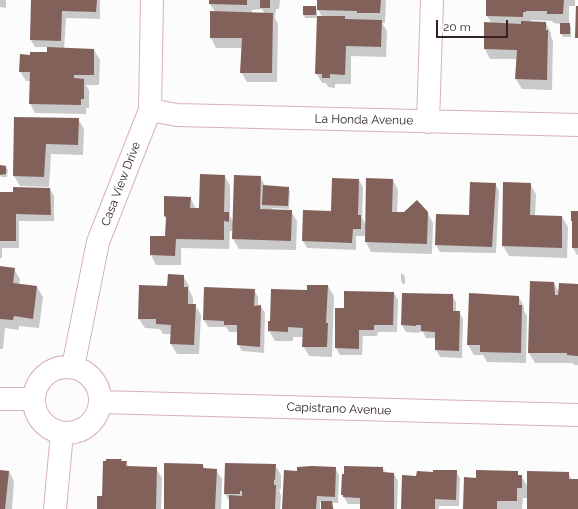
<!DOCTYPE html>
<html>
<head>
<meta charset="utf-8">
<style>
  body { margin:0 }
  #map { position:relative; width:578px; height:509px; overflow:hidden; background:#fcfcfc; font-family:Raleway,sans-serif }
  canvas { display:block }
  .scale { position:absolute; left:436px; top:20px; width:72px; height:18px; box-sizing:border-box; border:2px solid #302224; border-top:0; padding-left:5px; font-size:12px; line-height:14px; white-space:nowrap; color:#302224; -webkit-text-stroke:3px #fff; paint-order:stroke }
</style>
</head>
<body>
<div id="map">
<canvas width="578" height="509"></canvas>
<div class="scale">20 m</div>
</div>
<script>
const context = document.querySelector('canvas').getContext('2d');
context.lineJoin = 'round';
function fillPath(path, color) { context.fillStyle = color; context.fill(path, 'evenodd'); }
const poly = rows => new Path2D(rows.map(r => 'M' + r).join(''));
function strokePath(path, color, width, dash) { context.strokeStyle = color; context.lineWidth = width; context.lineCap = dash ? 'butt' : 'round'; context.setLineDash(dash || []); context.stroke(path); }
function drawText(font, color, halo, rows, align = 'center') {
  context.font = font + ' Raleway,sans-serif'; context.lineWidth = 4; context.setLineDash([]); context.textBaseline = 'middle'; context.strokeStyle = halo; context.fillStyle = color; for (const [text, x, y, turn = 0] of rows) {
    context.save(); context.translate(x, y); context.rotate((+turn || 0) * Math.PI / 180); context.textAlign = isNaN(turn) ? turn : align; if (halo) context.strokeText(text, 0, 0); context.fillText(text, 0, 0); context.restore();
  }
}
fillPath(poly([
  [0,0,6,0,6,8,0,7],
  [32,0,100,0,100,19,66,18,64,49,94,50,100,60,99,85,86,85,89,90,89,108,86,108,86,114,35,113,30,103,30,81,26,81,20,71,31,56,48,53,48,47,35,47,31,40],
  [210,0,280,0,279,9,276,9,275,18,278,24,277,82,247,82,241,72,243,48,216,48,211,38,215,12,210,4],
  [262,9,264,13,252,13,252,10],
  [318,0,386,0,385,23,382,23,387,31,386,57,351,56,351,84,335,84,335,88,328,87,326,83,322,83,316,73,318,18,305,18,304,15,315,7,317,10,317,17,322,17,318,9],
  [487,0,575,0,575,6,569,6,569,24,571,27,571,37,563,37,561,34,561,24,554,23,552,21,531,20,531,22,546,23,551,33,551,37,553,41,552,90,522,89,516,79,518,59,490,59,485,49,492,24,487,16],
  [15,118,78,119,84,129,83,155,51,154,49,187,20,186,14,176],
  [0,166,6,167,8,170,7,177,2,177,0,175],
  [225,176,230,186,230,216,234,223,260,177,266,187,288,188,290,191,289,209,272,208,274,211,291,211,297,221,296,250,239,249,233,239,233,231,230,231,229,249,181,248,181,265,156,265,151,255,166,237,167,220,165,216,190,197,196,209,200,209],
  [359,180,363,187,362,218,366,225,393,180,398,190,397,213,427,212,433,223,432,254,371,252,366,242,366,236,356,236,356,250,307,248,303,241,304,211,332,212],
  [504,183,530,184,536,194,535,216,562,217,568,227,567,258,509,256,503,246],
  [495,184,499,191,496,253,440,252,436,245,470,216],
  [50,189,54,196,54,221,19,221,19,248,2,248,2,258,0,258,0,193],
  [578,212,578,255,577,255,573,248,573,223,572,221],
  [0,267,14,269,20,279,19,285,37,287,43,297,39,328,19,326,19,330,5,328,3,349,0,349],
  [401,274,403,274,405,277,405,284,403,284,401,281],
  [183,276,189,286,189,290,193,298,193,305,195,305,201,315,199,354,177,354,171,344,172,334,163,334,160,329,145,328,139,319,168,287],
  [531,282,554,283,559,293,578,285,578,365,574,365,573,363,535,363,529,353],
  [328,286,334,296,332,357,309,356,303,346,303,337,293,337,293,341,275,341,269,331,308,291],
  [254,290,258,297,258,306,261,306,265,313,264,353,242,351,238,344,238,332,229,332,226,327,208,327,204,320],
  [394,293,398,300,397,332,378,332,377,336,363,336,362,355,340,355,336,348,345,309],
  [452,295,456,302,456,312,459,312,463,319,462,358,440,357,436,350,436,338,426,338,423,332,419,332,419,333,406,332,402,325],
  [519,297,524,307,524,311,527,316,526,363,487,362,483,355,474,355,468,345],
  [121,460,122,462,126,462,129,467,156,468,162,478,161,509,98,509],
  [203,465,205,469,216,470,222,479,221,509,165,509],
  [275,465,281,475,281,489,279,489,281,496,280,509,230,509,230,502,225,494],
  [335,468,339,475,338,503,332,503,334,509,322,509,322,502,320,502,320,509,283,509],
  [382,468,386,473,394,474,398,481,397,509,361,509,361,504,348,504,342,494],
  [0,471,9,471,14,481,12,509,0,509],
  [456,471,460,478,459,506,439,506,439,509,402,509,417,477],
  [517,472,519,476,521,476,528,487,568,473,572,480,578,480,578,509,528,509,528,498,523,498,522,509,464,509,477,479]
]), '#0003');
fillPath(poly([
  [31,0,97,0,96,12,62,11,61,41,30,40],
  [209,0,247,0,247,5,209,4],
  [260,0,270,0,270,8,260,8],
  [317,0,381,0,380,13,357,13,357,11,317,10],
  [486,0,564,0,563,14,547,14,547,11,526,11,526,12,523,12,523,17,486,16],
  [303,6,316,6,316,15,303,15],
  [576,6,578,6,578,38,575,38],
  [210,11,273,13,272,73,240,73,242,38,210,38],
  [317,16,345,16,345,19,382,20,381,47,346,46,345,75,330,74,330,78,322,78,322,74,315,74],
  [521,21,546,22,546,30,548,30,547,80,515,79,517,50,484,49,484,22,521,24],
  [560,23,570,23,570,34,560,34],
  [47,47,94,49,94,75,74,75,74,78,84,79,84,99,81,99,81,105,29,104,30,72,19,72,20,54,30,55,30,52,47,52],
  [14,117,79,118,78,145,46,144,44,177,13,176],
  [0,165,6,166,6,174,0,175],
  [200,174,225,175,224,212,229,212,229,222,224,221,224,240,176,239,175,256,150,255,150,236,165,236,166,217,164,216,164,196,191,197,190,208,199,208],
  [234,175,261,176,260,209,292,210,291,241,232,239],
  [332,178,359,179,358,215,361,215,361,229,353,229,352,243,302,241,303,210,331,211],
  [366,178,393,179,392,212,404,212,417,200,428,212,427,244,365,242],
  [470,182,496,183,492,247,435,245,436,214,469,215],
  [503,182,531,183,530,215,562,216,562,248,502,246],
  [263,185,289,187,288,206,262,205],
  [13,187,50,188,51,215,16,214,16,241,0,241,0,192,13,192],
  [571,211,578,211,578,248,572,248,572,221,571,221],
  [0,266,15,268,13,283,37,286,33,319,14,316,13,320,0,319],
  [168,274,184,275,184,287,188,287,188,304,196,304,194,345,170,344,171,325,156,324,156,319,138,319,139,285,167,286],
  [530,281,554,282,555,295,558,295,559,283,578,284,578,356,567,355,567,353,528,353],
  [307,285,328,285,326,323,328,323,327,347,302,347,303,328,288,327,288,332,268,331,268,321,270,321,271,289,307,290],
  [204,287,255,289,254,306,261,305,260,347,237,345,237,325,224,325,224,321,203,320],
  [344,291,394,292,393,325,374,325,374,330,359,330,359,349,335,348,335,308,344,308],
  [402,293,453,294,453,311,460,311,459,351,435,350,435,332,421,331,421,325,416,325,416,326,401,325],
  [469,293,519,296,519,305,522,305,521,353,480,352,480,345,467,345],
  [106,459,122,459,121,461,127,461,126,466,157,467,156,509,97,509,97,496,102,496,103,461,106,461],
  [164,463,203,464,203,468,217,469,215,509,164,509],
  [225,463,276,464,275,480,274,480,274,485,276,485,275,509,229,509,229,495,242,496,242,491,240,491,240,494,224,494],
  [312,466,336,467,335,497,317,496,316,509,282,509,284,470,297,471,297,467],
  [344,466,383,467,383,472,394,473,394,509,360,509,360,498,343,497,343,495,341,495,342,474,344,474],
  [0,470,9,471,5,509,0,509],
  [433,470,457,470,456,500,435,499,435,509,401,509,402,475,416,476,417,471,433,472],
  [476,470,518,471,518,475,522,475,522,488,517,488,517,501,497,501,497,509,463,509,464,477,476,478],
  [527,471,569,472,569,479,578,479,578,509,527,509],
  [321,501,332,501,333,509,321,509]
]), '#816159');
const street = poly([
  [150,110,177,115,578,125],
  [428,122,432,0],
  [73,367,98,242,150,110,152,0],
  '34 400a33 33 0 1 1 66 0a33 33 0 1 1-66 0Z',
  [0,399,34,399],
  [100,402,578,415],
  [55,509,62,433]
]);
strokePath(street, '#d7b1b8', 24);
strokePath(street, '#fff', 22);
drawText('12px', '#302224', '#fff', [
  ["La Honda Avenue",364,120,1],
  ["Casa View Drive",121,184,-69],
  ["Capistrano Avenue",339,409,2]
]);
</script>
</body>
</html>
